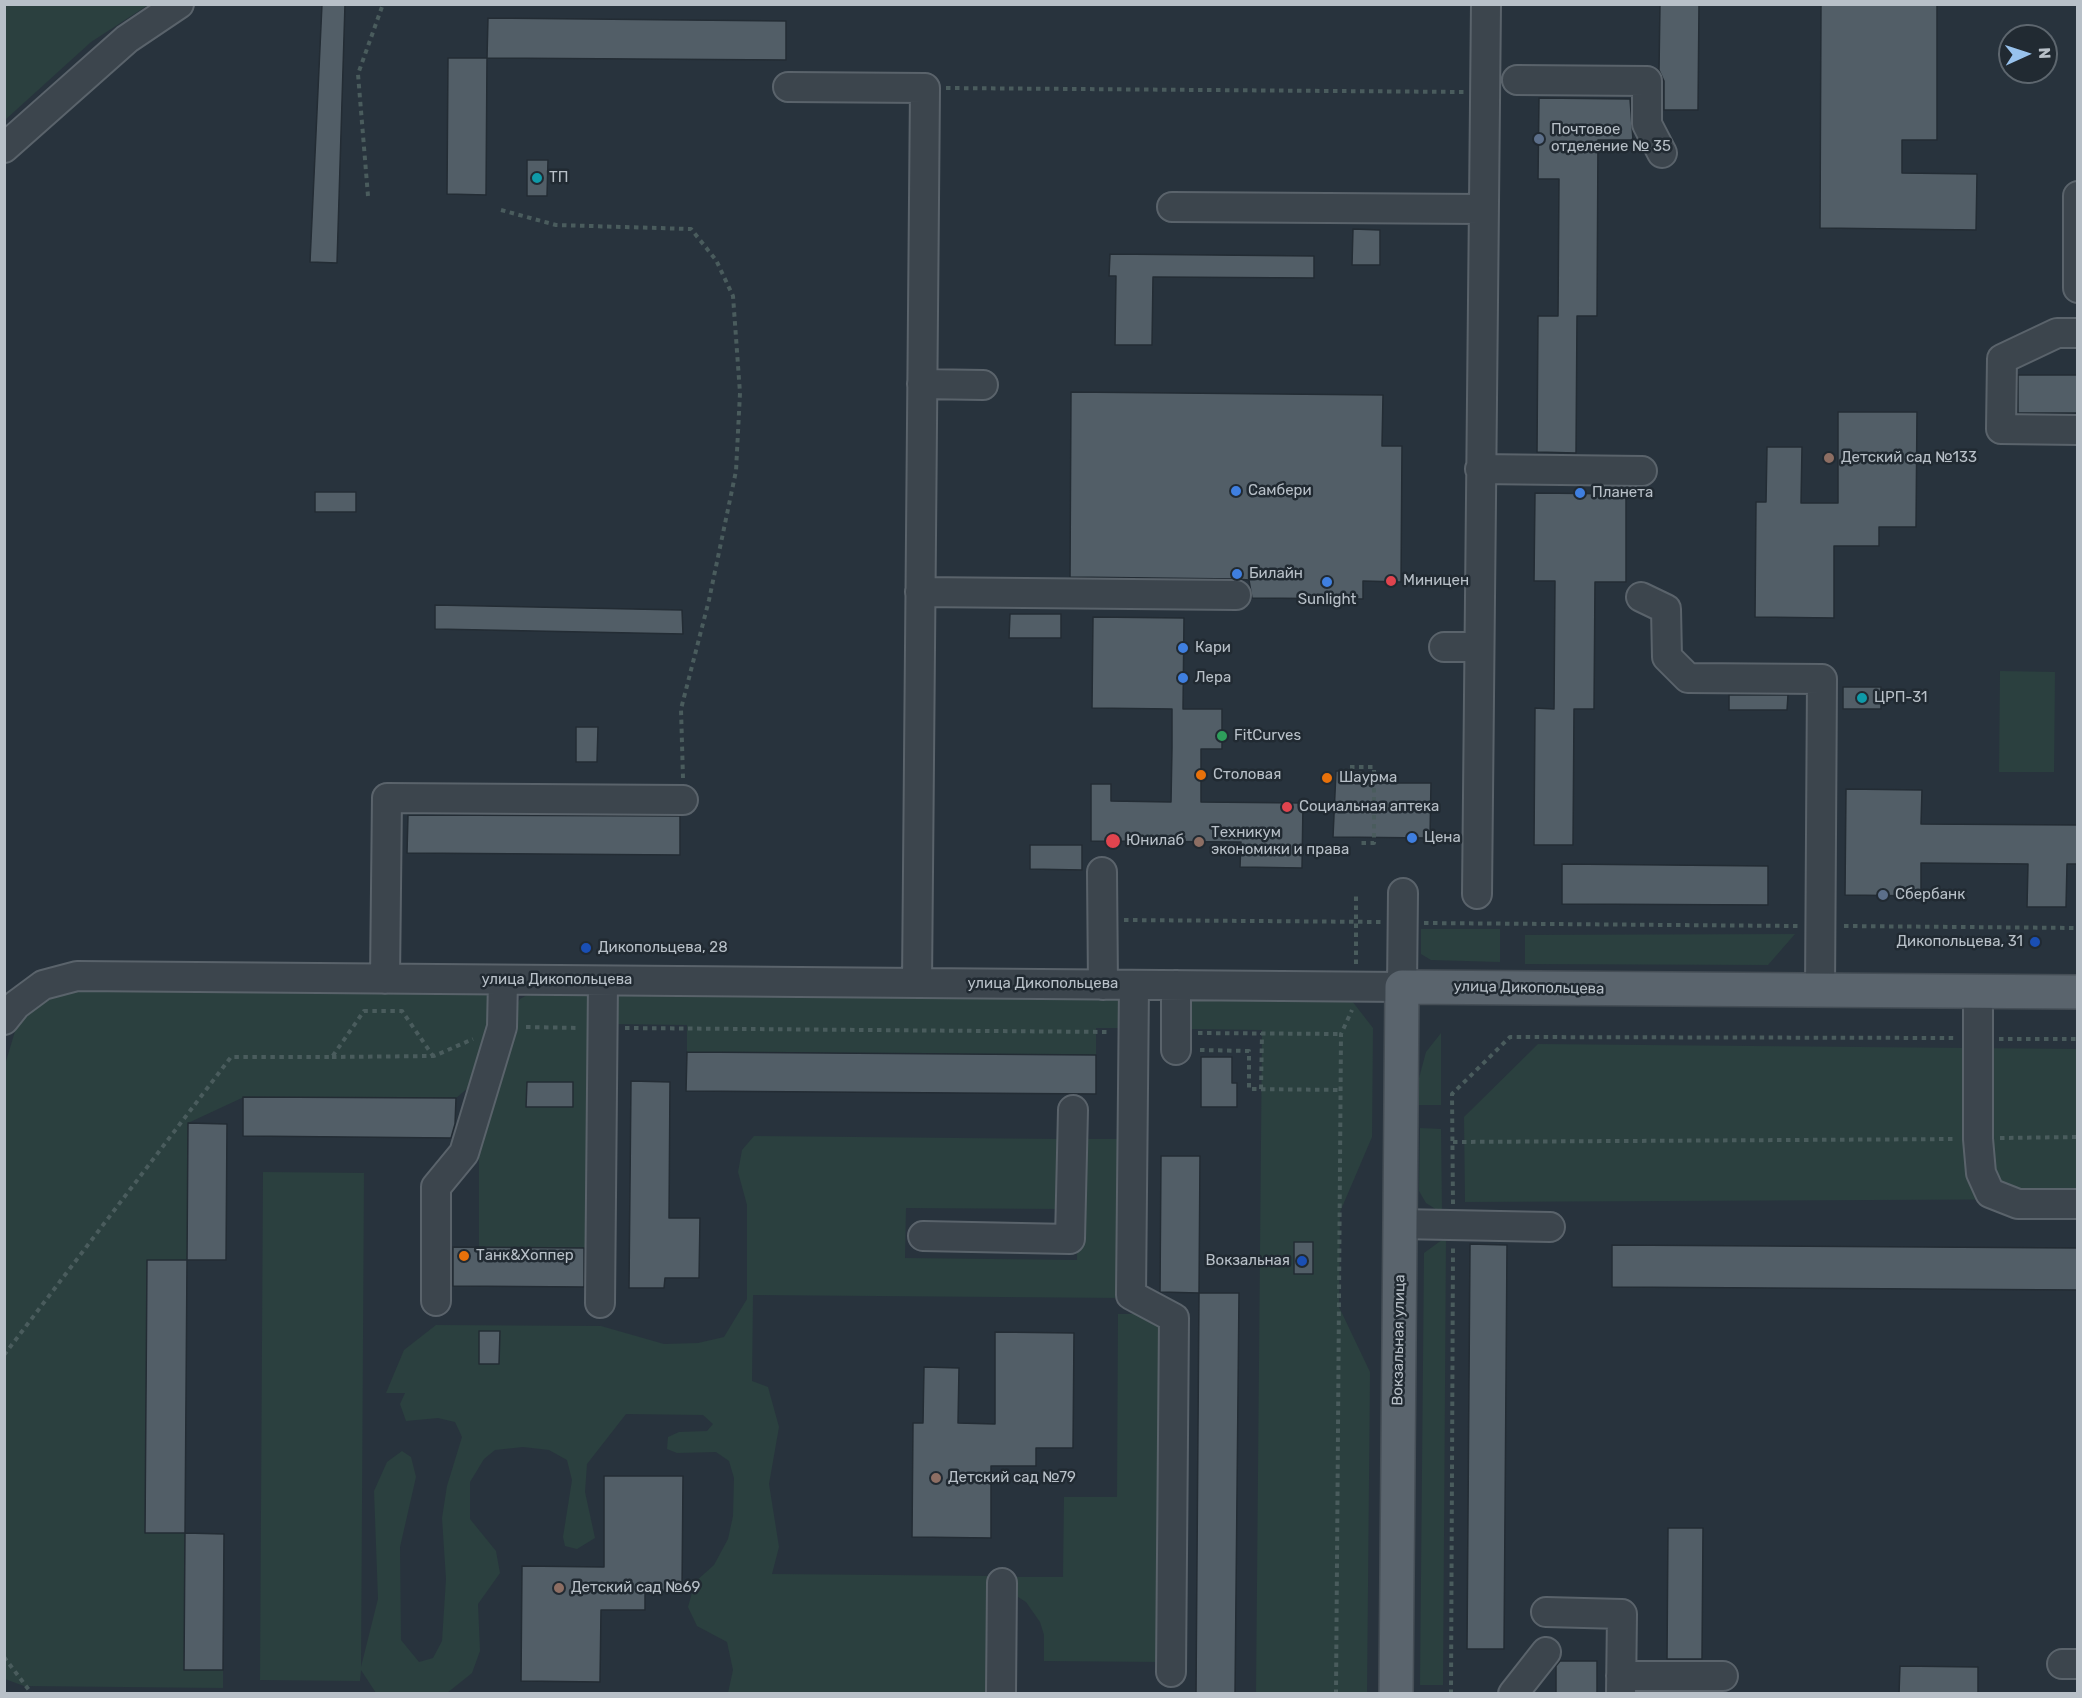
<!DOCTYPE html>
<html>
<head>
<meta charset="utf-8">
<style>
  body { margin:0 }
  #map { position:relative; width:2082px; height:1698px; overflow:hidden; background:#28333d; font-family:Rubik,sans-serif }
  canvas { display:block }
  .frame { position:absolute; inset:0; border:6px solid #b8c0c8; pointer-events:none }
  .north { position:absolute; left:1998px; top:24px; width:60px; height:60px; box-sizing:border-box; background:#212a32; border:2px solid #5d666e; border-radius:50%; rotate:87deg; font-size:16px; font-weight:700; line-height:24px; text-align:center; color:#b8c0c8 }
  .north::after { content:''; display:block; margin:auto; width:21px; height:27px; background:#98c2ed; clip-path:polygon(50% 0,100% 100%,50% 72%,0 100%) }
</style>
</head>
<body>
<div id="map">
<canvas width="2082" height="1698"></canvas>
<div class="frame"></div>
<div class="north">N</div>
</div>
<script>
const context = document.querySelector('canvas').getContext('2d');
context.lineJoin = 'round';
function fillPath(path, color) { context.fillStyle = color; context.fill(path, 'evenodd'); }
const poly = rows => new Path2D(rows.map(r => 'M' + r).join(''));
function strokePath(path, color, width, dash) { context.strokeStyle = color; context.lineWidth = width; context.lineCap = dash ? 'butt' : 'round'; context.setLineDash(dash || []); context.stroke(path); }
function drawText(font, color, halo, rows, align = 'center') {
  context.font = font + ' Rubik,sans-serif'; context.lineWidth = 5; context.setLineDash([]); context.textBaseline = 'middle'; context.strokeStyle = halo; context.fillStyle = color; for (const [text, x, y, turn = 0] of rows) {
    context.save(); context.translate(x, y); context.rotate((+turn || 0) * Math.PI / 180); context.textAlign = isNaN(turn) ? turn : align; if (halo) context.strokeText(text, 0, 0); context.fillText(text, 0, 0); context.restore();
  }
}
fillPath(poly([
  [5,4,148,4,148,5,91,42,5,120],
  [2000,671,2055,672,2054,772,1999,772],
  [1421,929,1500,929,1500,962,1431,960,1421,954],
  [1795,934,1768,965,1525,964,1525,935],
  [77,990,495,994,480,1078,456,1098,244,1097,188,1123,187,1260,147,1260,145,1533,185,1533,184,1670,223,1670,223,1688,24,1686,5,1679,4,1068,16,1028,26,1015,49,997],
  [529,994,589,995,587,1248,479,1247,479,1157,513,1011,520,999],
  [612,995,1125,999,1125,1028,1096,1028,1096,1055,687,1052,687,1025,611,1024],
  [1189,1000,1352,1001,1373,1028,1372,1137,1340,1212,1339,1307,1370,1372,1367,1693,1256,1693,1262,1030,1189,1029],
  [1441,1033,1441,1105,1418,1105,1419,1078,1426,1052],
  [1538,1044,2077,1049,2077,1199,1465,1202,1464,1117],
  [1420,1128,1441,1129,1442,1213,1426,1203,1419,1191],
  [754,1136,1061,1139,1061,1209,906,1208,905,1258,1077,1260,1078,1139,1124,1139,1123,1298,753,1295,752,1381,768,1387,779,1427,769,1484,779,1547,772,1574,994,1576,994,1693,728,1693,733,1670,727,1642,697,1626,688,1607,695,1582,714,1565,728,1539,733,1516,734,1478,729,1461,716,1452,677,1453,667,1449,668,1437,679,1432,707,1431,713,1424,703,1415,626,1414,587,1464,585,1492,595,1538,577,1549,565,1546,563,1537,572,1480,567,1460,549,1450,523,1447,495,1450,484,1459,470,1482,470,1519,496,1551,500,1573,478,1604,480,1651,472,1673,447,1693,376,1693,361,1670,360,1681,260,1680,263,1172,364,1173,361,1667,378,1599,374,1491,387,1462,402,1451,411,1457,416,1477,400,1547,401,1640,419,1662,433,1658,442,1641,446,1579,442,1518,447,1486,462,1437,455,1422,438,1418,406,1421,400,1404,405,1393,386,1393,404,1350,436,1325,601,1326,664,1344,698,1343,724,1337,747,1299,747,1205,738,1172,742,1150],
  [1446,1237,1443,1685,1420,1685,1424,1253],
  [1118,1314,1145,1314,1162,1329,1162,1662,1044,1661,1044,1635,1040,1622,1026,1602,1007,1590,1007,1577,1063,1577,1064,1497,1117,1497]
]), '#2b403f');
const building = poly([
  [322,4,345,4,337,263,310,262,322,4],
  [1660,4,1699,4,1698,110,1664,110,1664,81,1659,70,1660,4],
  [1821,4,1937,4,1937,140,1902,140,1902,173,1977,174,1976,230,1820,228,1821,4],
  [488,18,786,21,786,60,487,58,488,18],
  [448,58,487,58,486,195,447,194,448,58],
  [1539,98,1630,99,1633,140,1598,140,1597,316,1577,316,1576,453,1537,452,1538,316,1558,316,1559,179,1538,179,1539,98],
  [527,160,548,160,547,196,527,196,527,160],
  [1353,229,1380,230,1380,265,1352,265,1353,229],
  [1110,254,1314,256,1314,278,1153,277,1152,345,1115,345,1116,276,1109,276,1110,254],
  [2018,375,2078,375,2078,413,2018,413,2018,375],
  [1071,392,1383,395,1382,446,1402,446,1401,582,1363,581,1363,599,1252,598,1249,580,1236,579,1070,577,1071,392],
  [1838,412,1917,412,1916,527,1879,527,1879,546,1834,546,1834,618,1755,617,1756,502,1766,502,1767,447,1802,447,1801,503,1838,503,1838,412],
  [315,492,356,492,356,512,315,512,315,492],
  [1535,493,1626,494,1626,582,1595,582,1594,709,1574,709,1573,845,1534,845,1535,708,1554,709,1555,581,1534,581,1535,493],
  [435,605,682,610,683,634,435,629,435,605],
  [1010,614,1061,614,1061,638,1009,638,1010,614],
  [1093,617,1184,618,1183,709,1222,709,1222,749,1201,749,1201,802,1303,803,1302,868,1240,867,1241,842,1091,841,1091,784,1111,784,1111,801,1171,802,1172,748,1172,709,1092,708,1093,617],
  [1843,687,1881,687,1881,709,1843,709,1843,687],
  [1729,695,1788,695,1787,710,1729,710,1729,695],
  [576,727,598,727,597,762,576,762,576,727],
  [1336,771,1363,771,1363,783,1431,783,1430,838,1333,837,1336,771],
  [1846,789,1922,790,1921,824,2078,825,2078,864,2067,864,2066,907,2027,907,2028,864,1921,863,1921,896,1845,895,1846,789],
  [408,815,680,816,680,855,407,853,408,815],
  [1030,845,1082,845,1082,870,1030,869,1030,845],
  [1562,864,1768,866,1768,905,1562,904,1562,864],
  [687,1052,1096,1055,1096,1094,686,1091,687,1052],
  [1201,1057,1232,1057,1232,1083,1237,1083,1237,1107,1201,1107,1201,1057],
  [631,1081,670,1082,669,1218,700,1218,699,1278,665,1278,664,1288,629,1288,631,1081],
  [527,1082,573,1082,573,1107,526,1107,527,1082],
  [243,1097,456,1098,455,1124,451,1138,243,1136,243,1097],
  [188,1123,227,1124,226,1260,187,1260,188,1123],
  [1161,1156,1200,1156,1199,1293,1160,1292,1161,1156],
  [1294,1242,1313,1242,1313,1274,1294,1274,1294,1242],
  [1470,1244,1507,1245,1504,1649,1467,1649,1470,1244],
  [1612,1245,2078,1248,2078,1290,1612,1287,1612,1245],
  [453,1247,584,1248,584,1287,453,1286,453,1247],
  [147,1260,187,1260,185,1533,145,1533,147,1260],
  [1199,1293,1239,1293,1235,1694,1196,1694,1199,1293],
  [479,1331,500,1331,499,1364,479,1364,479,1331],
  [995,1332,1074,1333,1073,1448,1036,1448,1036,1466,991,1466,991,1538,912,1537,913,1423,923,1423,924,1367,959,1368,958,1423,995,1424,995,1332],
  [604,1476,683,1476,682,1592,645,1591,645,1610,601,1610,600,1682,521,1681,522,1566,604,1567,604,1476],
  [1668,1528,1703,1528,1702,1659,1667,1659,1668,1528],
  [185,1533,224,1534,223,1670,184,1670,185,1533],
  [1560,1661,1597,1661,1597,1694,1556,1694,1556,1666,1560,1661],
  [1900,1666,1978,1667,1978,1694,1899,1694,1900,1666]
]);
fillPath(building, '#525e67');
strokePath(building, '#232c34', 1.5);
const minor = poly([
  [1517,80,1647,81,1647,124,1662,153],
  [788,87,925,88,917,983],
  [4,148,127,39,179,4],
  [2078,196,2078,288],
  [1172,207,1482,209],
  [2078,333,2057,333,2002,359,2001,429,2078,430],
  [922,384,983,385],
  [1480,469,1642,471],
  [920,592,1236,595],
  [1641,597,1666,609,1667,657,1688,678,1822,679,1820,990],
  [1444,647,1479,647],
  [1102,872,1103,985],
  [1477,894,1486,4],
  [385,979,387,798,683,800],
  [1134,985,1131,1295,1174,1318,1171,1672],
  [1978,992,1978,1139,1981,1173,1990,1193,2018,1204,2078,1204],
  [4,1020,16,1005,43,985,77,976,1402,987,1403,893],
  [1176,1050,1176,985],
  [1400,1224,1550,1227],
  [923,1236,1070,1239,1073,1110],
  [436,1301,436,1187,464,1153,502,1027,503,980],
  [600,1303,603,981],
  [1546,1612,1622,1614,1621,1694],
  [2062,1664,2078,1664],
  [1621,1676,1723,1676],
  [1001,1694,1002,1583],
  [1513,1694,1546,1652]
]);
const major = poly([
  [1396,1694,1402,987,2078,992]
]);
strokePath(minor, '#5a636b', 32);
strokePath(major, '#454e56', 36);
strokePath(poly([
  [946,88,1464,92],
  [368,196,358,74,383,4],
  [501,210,556,225,691,229,716,260,733,296,740,393,736,471,709,600,681,709,683,778],
  [1350,767,1374,767,1374,843,1357,843],
  [1124,920,1381,922],
  [1424,923,1798,926],
  [1844,926,2078,928],
  [1356,964,1356,893],
  [526,1027,579,1028],
  [625,1028,1110,1032],
  [1198,1033,1341,1034],
  [1999,1039,2078,1039],
  [1200,1050,1249,1051,1249,1089,1341,1090],
  [332,1057,434,1056,473,1039],
  [1261,1089,1262,1033],
  [2000,1138,2078,1137],
  [1453,1142,1957,1139],
  [1453,1204,1452,1094,1510,1037,1956,1038],
  [4,1355,231,1057,332,1057,364,1011,402,1011,433,1056],
  [4,1657,32,1694],
  [1336,1694,1341,1034,1352,1010],
  [1451,1694,1453,1247]
]), '#4a5c5d', 4, [4.5, 4.5]);
strokePath(minor, '#3c454d', 28);
strokePath(major, '#5a646d', 33);
for (const [x, y, r, color] of [
  [1539,139,6,"#5c6f8a"],
  [537,178,6,"#0f9aa8"],
  [1829,458,6,"#8d6e63"],
  [1236,491,6,"#3f7fe0"],
  [1580,493,6,"#3f7fe0"],
  [1237,574,6,"#3f7fe0"],
  [1391,581,6,"#e0444e"],
  [1327,582,6,"#3f7fe0"],
  [1183,648,6,"#3f7fe0"],
  [1183,678,6,"#3f7fe0"],
  [1862,698,6,"#0f9aa8"],
  [1222,736,6,"#2e9e5b"],
  [1201,775,6,"#e8710a"],
  [1327,778,6,"#e8710a"],
  [1287,807,6,"#e0444e"],
  [1412,838,6,"#3f7fe0"],
  [1113,841,8,"#e0444e"],
  [1199,842,6,"#8d6e63"],
  [1883,895,6,"#5c6f8a"],
  [2035,942,6,"#1a4fb4"],
  [586,948,6,"#1a4fb4"],
  [464,1256,6,"#e8710a"],
  [1302,1261,6,"#1a4fb4"],
  [936,1478,6,"#8d6e63"],
  [559,1588,6,"#8d6e63"]
]) { const dot = new Path2D(); dot.arc(x, y, r, 0, 2 * Math.PI); context.fillStyle = color; context.fill(dot); strokePath(dot, '#212a32', 2); }
drawText('15px', '#b8c0c8', '#212a32', [
  ["Почтовое",1551,130],
  ["отделение № 35",1551,147],
  ["ТП",549,178],
  ["Детский сад №133",1841,458],
  ["Самбери",1248,491],
  ["Планета",1592,493],
  ["Билайн",1249,574],
  ["Миницен",1403,581],
  ["Sunlight",1327,600,"center"],
  ["Кари",1195,648],
  ["Лера",1195,678],
  ["ЦРП-31",1874,698],
  ["FitCurves",1234,736],
  ["Столовая",1213,775],
  ["Шаурма",1339,778],
  ["Социальная аптека",1299,807],
  ["Техникум",1211,833],
  ["экономики и права",1211,850],
  ["Цена",1424,838],
  ["Юнилаб",1126,841],
  ["Сбербанк",1895,895],
  ["Дикопольцева, 31",2023,942,"right"],
  ["Дикопольцева, 28",598,948],
  ["Танк&Хоппер",476,1256],
  ["Вокзальная",1290,1261,"right"],
  ["Детский сад №79",948,1478],
  ["Детский сад №69",571,1588]
], 'left');
drawText('15px', '#b8c0c8', '#212a32', [
  ["улица Дикопольцева",557,980],
  ["улица Дикопольцева",1043,984],
  ["улица Дикопольцева",1529,988,1],
  ["Вокзальная улица",1399,1340,-89]
]);
</script>
</body>
</html>
